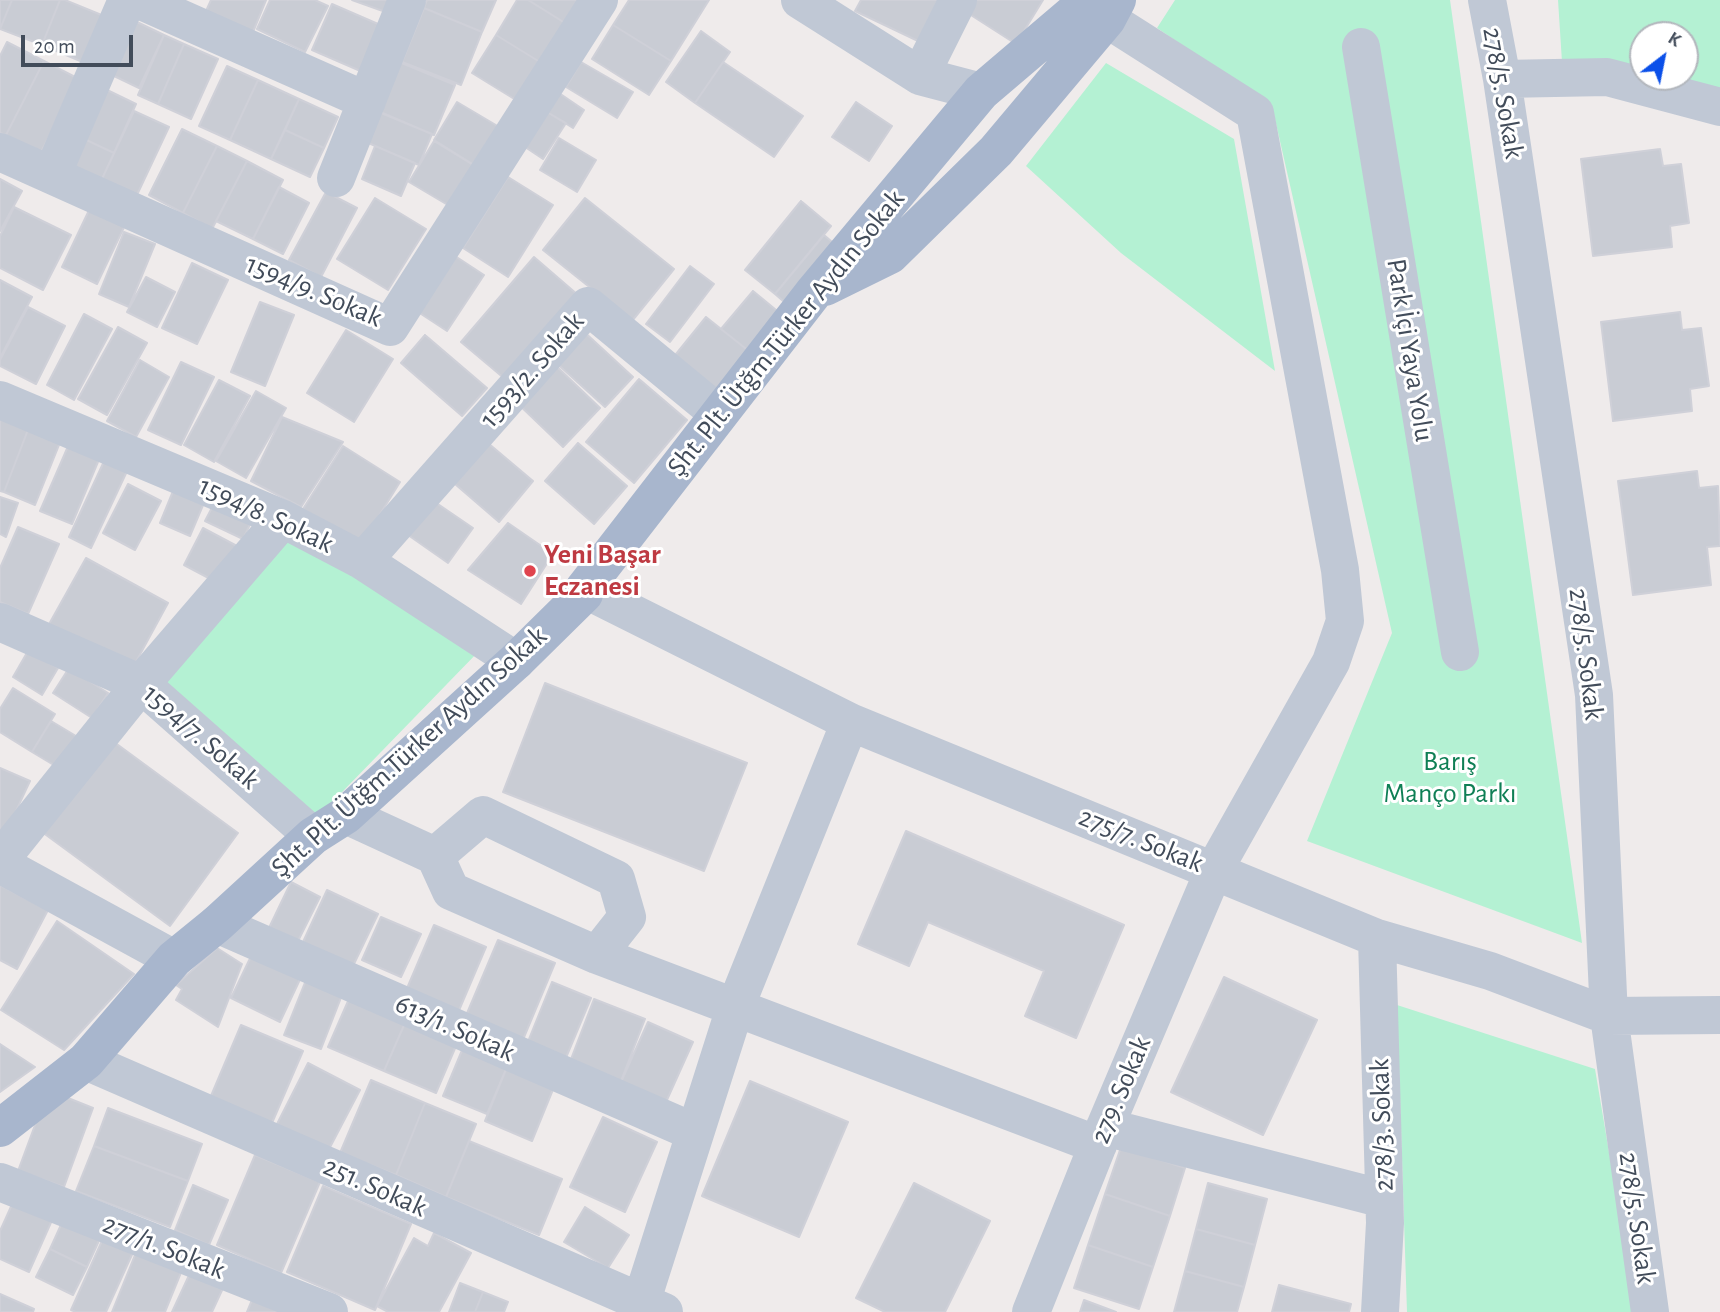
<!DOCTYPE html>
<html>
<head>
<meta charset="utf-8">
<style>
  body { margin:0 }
  #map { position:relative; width:1720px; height:1312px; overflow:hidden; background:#efebeb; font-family:"Alegreya Sans",sans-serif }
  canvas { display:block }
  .north { position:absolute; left:1629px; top:21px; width:70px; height:70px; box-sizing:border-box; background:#fff; border:2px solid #b3b7bd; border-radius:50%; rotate:32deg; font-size:19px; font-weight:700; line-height:28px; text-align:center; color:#424c5a }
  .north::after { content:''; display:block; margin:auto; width:24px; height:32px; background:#0b50e9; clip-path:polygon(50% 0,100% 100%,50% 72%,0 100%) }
  .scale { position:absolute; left:21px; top:35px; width:112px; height:32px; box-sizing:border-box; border:4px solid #424c5a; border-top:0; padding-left:9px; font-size:21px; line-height:24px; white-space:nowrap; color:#424c5a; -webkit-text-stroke:5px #fff; paint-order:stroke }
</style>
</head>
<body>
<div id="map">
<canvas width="1720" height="1312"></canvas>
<div class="north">K</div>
<div class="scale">20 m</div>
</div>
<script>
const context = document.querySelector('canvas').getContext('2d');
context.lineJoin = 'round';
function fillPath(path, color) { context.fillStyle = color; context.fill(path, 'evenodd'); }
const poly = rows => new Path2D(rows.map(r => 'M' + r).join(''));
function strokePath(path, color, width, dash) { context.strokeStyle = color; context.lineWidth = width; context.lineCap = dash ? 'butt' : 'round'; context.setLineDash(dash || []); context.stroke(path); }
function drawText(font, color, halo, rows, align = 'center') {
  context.font = font + ' "Alegreya Sans",sans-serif'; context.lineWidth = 6; context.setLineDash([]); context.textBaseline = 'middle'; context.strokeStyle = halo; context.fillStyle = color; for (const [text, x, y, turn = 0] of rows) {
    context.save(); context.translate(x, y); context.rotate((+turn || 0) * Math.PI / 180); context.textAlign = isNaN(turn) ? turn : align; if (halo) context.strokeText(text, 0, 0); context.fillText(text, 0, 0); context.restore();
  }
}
fillPath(poly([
  [1175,0,1450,0,1582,943,1307,841,1392,633,1272,106,1157,28],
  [1558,0,1720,0,1720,98,1647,77,1685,77,1685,35,1643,35,1643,76,1562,62],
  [1106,63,1234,139,1275,371,1121,253,1026,166],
  [286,529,480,650,313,822,161,680],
  [1397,1005,1595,1069,1636,1312,1407,1312]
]), '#b4f1d3');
const building = poly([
  [0,0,12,0,0,29,0,0],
  [12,0,60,0,42,45,0,29,12,0],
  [60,0,65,0,104,16,85,63,42,45,60,0],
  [211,0,266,0,253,32,206,11,211,0],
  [270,0,315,0,328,6,305,52,257,29,270,0],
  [352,0,399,0,394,15,352,0],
  [427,0,496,0,482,32,424,8,427,0],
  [517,0,528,0,573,28,548,67,496,35,517,0],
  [528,0,590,0,573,28,528,0],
  [629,0,709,0,671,61,613,25,629,0],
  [861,0,938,0,918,41,855,11,861,0],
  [969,0,1043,0,1016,44,963,10,969,0],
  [332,4,385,27,365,73,312,50,332,4],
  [424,8,482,32,461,85,402,62,424,8],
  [137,22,164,35,139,88,112,75,137,22],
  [613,25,671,61,649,95,592,59,613,25],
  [701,31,730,52,695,103,666,82,701,31],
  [164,35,184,44,158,104,138,95,164,35],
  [496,35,548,67,524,105,472,73,496,35],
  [7,42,44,61,6,135,0,133,0,56,7,42],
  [184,44,218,59,191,119,158,104,184,44],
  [392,59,455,85,434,135,371,108,392,59],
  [44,61,79,79,40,154,6,135,44,61],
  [581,62,633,92,617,118,566,87,581,62],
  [723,62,803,116,774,157,695,103,723,62],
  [227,66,258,80,230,140,199,126,227,66],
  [258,80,299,99,271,159,230,140,258,80],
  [103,88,136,104,114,153,80,137,103,88],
  [559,93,584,110,573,128,547,112,559,93],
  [299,99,338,117,324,148,285,130,299,99],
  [457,102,506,131,482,170,434,140,457,102],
  [856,102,892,126,869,161,832,137,856,102],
  [369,108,432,134,419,165,357,138,369,108],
  [134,111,169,127,136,197,101,181,134,111],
  [547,112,566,123,543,159,525,147,547,112],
  [182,129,217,146,183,213,149,195,182,129],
  [285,130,324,148,310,177,271,159,285,130],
  [80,137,114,153,101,181,68,165,80,137],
  [559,138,596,160,577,192,540,170,559,138],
  [434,141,483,171,458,211,409,182,434,141],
  [217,146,247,161,212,229,183,213,217,146],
  [375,146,415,163,401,196,362,179,375,146],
  [1660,149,1663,166,1681,164,1689,223,1670,226,1672,247,1593,256,1581,159,1660,149],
  [247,161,283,180,253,239,216,221,247,161],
  [508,177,553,205,508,277,463,248,508,177],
  [0,179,22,191,0,231,0,179],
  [279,187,309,203,283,254,253,239,279,187],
  [326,192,357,208,321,277,289,260,326,192],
  [375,198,426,229,388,290,337,259,375,198],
  [585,198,674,269,632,321,543,250,585,198],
  [801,201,831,226,775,294,745,270,801,201],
  [92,204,127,221,97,284,62,267,92,204],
  [14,207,71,235,43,290,0,268,0,236,14,207],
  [124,232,155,244,129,307,99,294,124,232],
  [824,235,838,247,790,307,775,294,824,235],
  [452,254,484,275,447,331,415,310,452,254],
  [534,257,578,295,505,379,461,342,534,257],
  [192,263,228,280,197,344,162,328,192,263],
  [690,266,714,284,670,342,646,324,690,266],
  [146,277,175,292,157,327,127,312,146,277],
  [0,280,32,297,0,358,0,280],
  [753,291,781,314,750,352,721,329,753,291],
  [260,302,294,315,265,386,231,372,260,302],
  [28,307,65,326,36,384,0,366,0,360,28,307],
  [1680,312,1682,330,1701,328,1709,386,1690,389,1692,411,1613,421,1601,322,1680,312],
  [84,314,112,329,74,400,47,385,84,314],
  [706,317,750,352,714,395,672,359,706,317],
  [118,327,147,343,107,415,78,399,118,327],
  [581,329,633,377,605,407,553,360,581,329],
  [346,330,393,359,354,422,307,393,346,330],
  [425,335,487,388,462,416,401,363,425,335],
  [140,360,169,377,136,437,107,421,140,360],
  [551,361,600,408,563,447,514,400,551,361],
  [181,362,214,377,181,445,148,430,181,362],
  [639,379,687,420,634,483,586,442,639,379],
  [219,380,250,396,214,462,184,445,219,380],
  [256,391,286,408,246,478,216,461,256,391],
  [0,410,31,422,4,492,0,491,0,410],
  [282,417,343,442,301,507,251,481,282,417],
  [31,422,63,435,35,505,4,492,31,422],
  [482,438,533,481,499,522,448,478,482,438],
  [578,443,627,486,594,524,545,481,578,443],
  [69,444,100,457,72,524,40,511,69,444],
  [343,446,400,482,361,545,303,509,343,446],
  [106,457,129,467,91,548,69,537,106,457],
  [1697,471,1699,488,1718,486,1720,546,1707,547,1711,585,1633,595,1618,481,1697,471],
  [178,479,209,491,190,536,160,523,178,479],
  [128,484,161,501,135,550,103,533,128,484],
  [218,496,255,514,243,539,205,521,218,496],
  [0,497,18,503,6,537,0,534,0,497],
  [432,500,473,528,448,563,408,535,432,500],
  [508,523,553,554,521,604,468,570,508,523],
  [18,527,59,544,28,614,0,602,0,568,18,527],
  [203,528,237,546,218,583,184,565,203,528],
  [86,558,168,603,131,671,48,626,86,558],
  [28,651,58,668,42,695,13,677,28,651],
  [69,668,108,693,92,718,53,693,69,668],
  [545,683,747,763,704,871,503,792,545,683],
  [13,688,55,714,32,752,0,732,0,709,13,688],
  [51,721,76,736,57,767,32,752,51,721],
  [110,739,238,833,170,926,42,832,110,739],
  [0,768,30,781,0,845,0,768],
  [906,831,1124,925,1076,1038,1025,1016,1044,971,928,922,909,966,858,944,906,831],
  [291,882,320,897,296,945,267,932,291,882],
  [0,885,48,910,17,969,0,960,0,885],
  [327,890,378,914,353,966,303,942,327,890],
  [381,917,421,934,401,977,362,960,381,917],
  [57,921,134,974,64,1050,1,1010,57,921],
  [434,925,486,947,457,1015,405,993,434,925],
  [498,940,555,963,522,1042,465,1018,498,940],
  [217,948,242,964,218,1027,176,1000,182,989,176,985,217,948],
  [254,950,303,973,280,1022,231,998,254,950],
  [308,975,344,990,321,1049,284,1035,308,975],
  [1224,977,1317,1020,1263,1135,1171,1092,1224,977],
  [552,982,591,998,565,1060,527,1044,552,982],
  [352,992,408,1016,384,1071,328,1047,352,992],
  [594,999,645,1019,619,1086,568,1067,594,999],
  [408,1016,459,1039,436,1093,384,1071,408,1016],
  [648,1022,693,1042,662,1111,617,1091,648,1022],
  [241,1025,303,1051,269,1130,208,1103,241,1025],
  [465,1043,509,1062,487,1114,443,1096,465,1043],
  [0,1044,35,1067,0,1092,0,1044],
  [308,1063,360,1090,327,1153,276,1126,308,1063],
  [507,1067,554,1087,532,1141,485,1121,507,1067],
  [371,1080,425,1103,396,1175,340,1153,371,1080],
  [750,1081,848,1122,799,1237,702,1196,750,1081],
  [48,1090,93,1108,64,1187,18,1171,48,1090],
  [425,1103,476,1124,446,1197,396,1175,425,1103],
  [108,1108,202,1144,188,1181,94,1146,108,1108],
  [603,1117,657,1142,625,1212,570,1187,603,1117],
  [469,1141,562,1179,539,1235,446,1197,469,1141],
  [94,1146,188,1181,170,1227,76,1191,94,1146],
  [1121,1147,1185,1168,1170,1216,1105,1194,1121,1147],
  [255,1155,320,1182,281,1273,217,1245,255,1155],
  [914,1183,990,1221,945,1312,885,1312,856,1298,914,1183],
  [1208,1183,1267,1199,1255,1245,1196,1229,1208,1183],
  [193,1185,228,1200,209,1245,175,1230,193,1185],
  [323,1186,411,1224,375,1310,287,1272,323,1186],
  [1105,1194,1170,1216,1153,1267,1088,1245,1105,1194],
  [14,1200,53,1218,29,1272,0,1259,0,1231,14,1200],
  [585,1207,629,1235,608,1268,564,1242,585,1207],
  [65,1216,102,1234,87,1267,50,1249,65,1216],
  [1196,1229,1255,1245,1244,1287,1185,1271,1196,1229],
  [434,1233,471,1253,439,1312,388,1312,377,1306,414,1238,428,1246,434,1233],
  [105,1234,135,1248,106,1312,76,1312,71,1310,105,1234],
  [1088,1245,1153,1267,1139,1309,1074,1288,1088,1245],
  [50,1249,87,1267,73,1295,36,1277,50,1249],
  [137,1250,182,1270,165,1312,112,1312,137,1250],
  [191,1271,224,1286,212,1312,172,1312,191,1271],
  [1185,1271,1244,1287,1237,1312,1174,1312,1185,1271],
  [460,1283,483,1292,475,1312,449,1312,460,1283],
  [1279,1285,1351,1304,1349,1312,1272,1312,1279,1285],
  [483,1292,508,1302,504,1312,475,1312,483,1292],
  [0,1294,34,1309,33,1312,0,1312,0,1294],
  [252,1300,282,1312,247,1312,252,1300],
  [1084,1300,1116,1312,1080,1312,1084,1300]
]);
fillPath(building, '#c9ccd4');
strokePath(building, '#cfd0d8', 2);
strokePath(poly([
  [139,0,367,101],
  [800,0,920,76,981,92],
  [1487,0,1502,79,1594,695,1609,1016,1650,1312],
  [1361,47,1460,652],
  [920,76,958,0],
  [1502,79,1607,77,1720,107],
  [0,152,390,327,599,0],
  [52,175,127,0],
  [336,178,407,0],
  [0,400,283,519,363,561,516,661],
  [363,561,588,306,719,414],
  [584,589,850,722,1377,938,1490,971,1609,1016,1720,1015],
  [0,622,141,684,313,836],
  [346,815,435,856,451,891,597,955,1098,1145],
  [435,856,483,815,616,879,627,917,597,955],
  [0,860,141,684,283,519],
  [0,864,174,959],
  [217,924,694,1132],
  [1377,938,1385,1223,1380,1312],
  [86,1061,664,1312],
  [1105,1127,1384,1199],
  [0,1182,329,1312],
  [641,1303,735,1008,850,722],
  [1031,1312,1105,1127,1214,870,1331,662,1345,621,1340,570,1255,113,1107,19]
]), '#c0c8d5', 38);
strokePath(poly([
  [825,287,890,255,996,151,1107,19,1117,0],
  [0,1128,86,1061,174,959,217,924,313,836,346,815,516,661,584,594,584,589,814,292,981,92,1089,0]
]), '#a8b6cd', 38);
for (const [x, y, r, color] of [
  [530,571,7,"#e0444e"]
]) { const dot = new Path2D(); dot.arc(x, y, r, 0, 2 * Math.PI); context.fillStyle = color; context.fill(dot); strokePath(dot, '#fff', 2.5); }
drawText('28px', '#424c5a', '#fff', [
  ["278/5. Sokak",1503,93,80],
  ["1594/9. Sokak",314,291,23],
  ["Şht. Plt. Ütğm.Türker Aydın Sokak",786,333,-51],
  ["Park İçi Yaya Yolu",1410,350,81],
  ["1593/2. Sokak",532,370,-49],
  ["1594/8. Sokak",266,515,25],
  ["278/5. Sokak",1586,654,83],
  ["1594/7. Sokak",201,737,41],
  ["Şht. Plt. Ütğm.Türker Aydın Sokak",409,752,-42],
  ["275/7. Sokak",1141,840,22],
  ["613/1. Sokak",455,1028,24],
  ["279. Sokak",1121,1090,-67],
  ["278/3. Sokak",1382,1125,-92],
  ["251. Sokak",375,1187,24],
  ["278/5. Sokak",1637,1218,82],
  ["277/1. Sokak",164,1247,22]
]);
drawText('bold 28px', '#be3a42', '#fff', [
  ["Yeni Başar",544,555],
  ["Eczanesi",544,587]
], 'left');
drawText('28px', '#0f7f55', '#fff', [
  ["Barış",1450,762],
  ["Manço Parkı",1450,794]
]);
</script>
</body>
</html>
